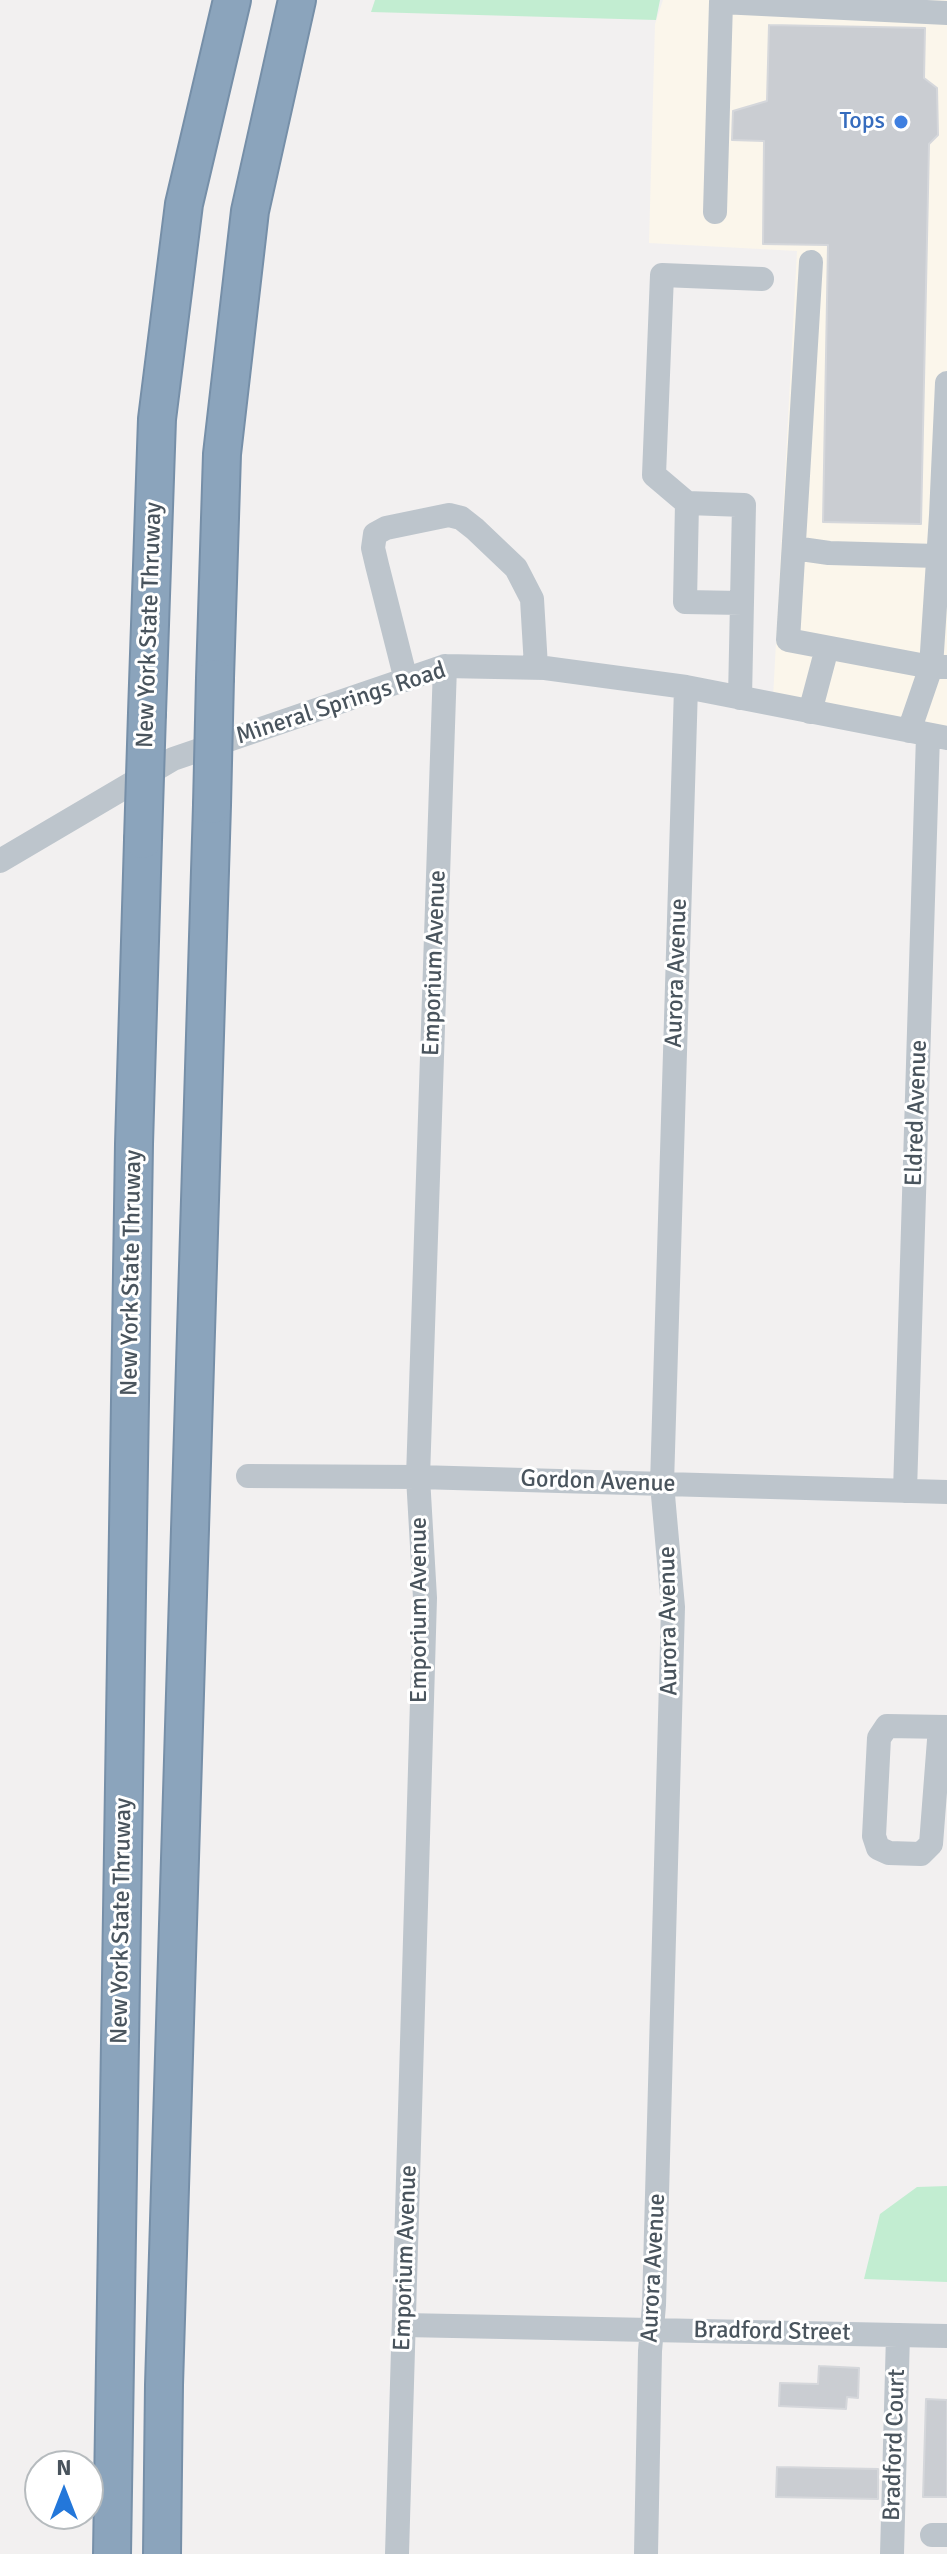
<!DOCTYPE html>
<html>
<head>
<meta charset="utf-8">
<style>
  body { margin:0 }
  #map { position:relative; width:947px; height:2554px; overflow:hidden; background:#f2f0f0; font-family:Signika,sans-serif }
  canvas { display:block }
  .north { position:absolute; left:24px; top:2450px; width:80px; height:80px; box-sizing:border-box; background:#fff; border:2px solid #b6bbbe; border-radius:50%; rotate:0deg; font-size:22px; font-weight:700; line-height:32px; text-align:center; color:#49545d }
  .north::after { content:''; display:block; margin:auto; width:28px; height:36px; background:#2377da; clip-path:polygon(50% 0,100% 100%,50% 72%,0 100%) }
</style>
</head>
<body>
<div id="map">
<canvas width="947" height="2554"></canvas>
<div class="north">N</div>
</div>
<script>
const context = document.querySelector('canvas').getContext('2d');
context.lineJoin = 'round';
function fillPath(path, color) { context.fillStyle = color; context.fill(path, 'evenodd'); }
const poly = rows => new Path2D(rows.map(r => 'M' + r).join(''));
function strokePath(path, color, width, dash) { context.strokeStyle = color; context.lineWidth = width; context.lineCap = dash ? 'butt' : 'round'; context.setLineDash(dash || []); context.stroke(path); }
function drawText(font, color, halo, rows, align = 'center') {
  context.font = font + ' Signika,sans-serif'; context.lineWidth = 6; context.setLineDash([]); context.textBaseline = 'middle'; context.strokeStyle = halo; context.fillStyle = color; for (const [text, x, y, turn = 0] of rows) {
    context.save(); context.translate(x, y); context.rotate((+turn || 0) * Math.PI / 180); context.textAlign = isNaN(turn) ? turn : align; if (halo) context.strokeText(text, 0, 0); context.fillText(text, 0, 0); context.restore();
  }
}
fillPath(poly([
  [663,0,947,0,947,732,773,698,797,251,649,243,655,24]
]), '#fbf6eb');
fillPath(poly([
  [375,0,660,0,656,20,371,12],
  [947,2186,947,2282,864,2279,880,2214,917,2187]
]), '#c2edd1');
const building = poly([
  [769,25,925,28,924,78,937,88,938,135,929,144,921,524,823,522,828,245,763,244,764,141,732,140,733,111,767,101,769,25],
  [819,2366,859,2368,858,2398,847,2397,846,2409,779,2406,780,2383,818,2384,819,2366],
  [926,2399,947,2400,947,2497,923,2497,926,2399],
  [777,2467,878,2469,878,2499,776,2497,777,2467]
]);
fillPath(building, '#cacdd2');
strokePath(building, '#d5d7db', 2);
const highway = poly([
  [215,678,222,454,250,211,297,0],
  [147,713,157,419,184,204,232,0],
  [112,2554,134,1144,143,840],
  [162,2554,164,2385,212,805]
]);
strokePath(highway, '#768fa8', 40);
strokePath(poly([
  [715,212,721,2,947,13],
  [811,262,788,640,931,667,947,667],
  [687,503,654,475,662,275,762,279],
  [941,515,947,383],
  [794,548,829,553,937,556],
  [406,680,377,565,373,548,375,534,386,528,449,515,461,518,475,529,516,568,532,599,536,667],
  [740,698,744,505,687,503,685,602,742,603],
  [810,712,827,648],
  [909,731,931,667,941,515,947,515],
  [0,861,173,759,445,666,545,668,686,687,947,738],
  [248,1476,418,1477,947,1492],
  [905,1491,928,735],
  [940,1727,931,1844,921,1854,889,1853,878,1848,874,1836,879,1738,887,1726,947,1727],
  [404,2325,947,2336],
  [932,2535,947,2535],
  [397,2554,425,1598,418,1477,445,666],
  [646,2554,650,2351,654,2305,673,1607,662,1484,686,687],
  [892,2554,898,2335]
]), '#bdc5cc', 24);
strokePath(highway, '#8ba4bc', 36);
const highwayBridge = poly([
  [212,805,215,678],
  [143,840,147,713]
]);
strokePath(highwayBridge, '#768fa8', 40, []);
strokePath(highwayBridge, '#8ba4bc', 36);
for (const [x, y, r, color] of [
  [901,122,8,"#3f7fe0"]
]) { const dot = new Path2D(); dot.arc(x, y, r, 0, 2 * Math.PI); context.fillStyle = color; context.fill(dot); strokePath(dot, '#fff', 3); }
drawText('24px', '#366cbe', '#fff', [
  ["Tops",885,122]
], 'right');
drawText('24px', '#49545d', '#fff', [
  ["New York State Thruway",150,625,-88],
  ["Mineral Springs Road",341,704,-18],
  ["Emporium Avenue",435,963,-88],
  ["Aurora Avenue",677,973,-88],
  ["Eldred Avenue",917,1113,-88],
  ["New York State Thruway",132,1273,-89],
  ["Gordon Avenue",598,1482,2],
  ["Emporium Avenue",420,1610,-90],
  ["Aurora Avenue",669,1621,-91],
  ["New York State Thruway",122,1921,-89],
  ["Emporium Avenue",406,2258,-88],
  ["Aurora Avenue",654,2268,-87],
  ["Bradford Street",772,2332,1],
  ["Bradford Court",895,2445,-88]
]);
</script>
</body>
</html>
